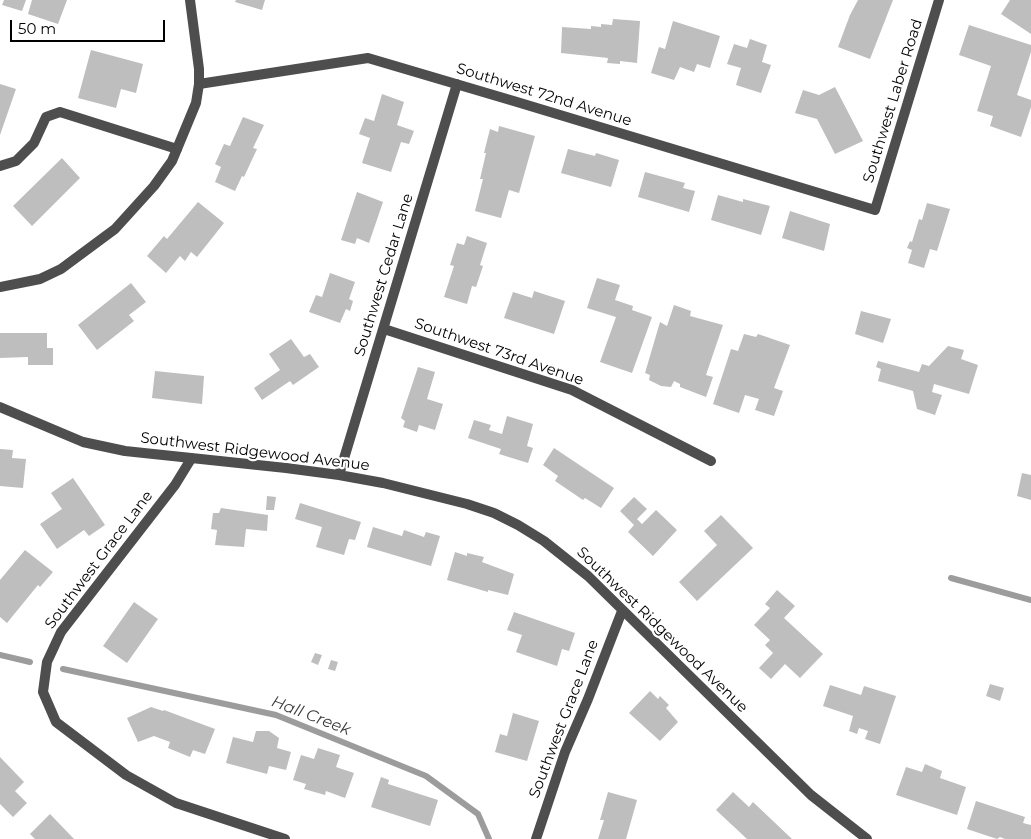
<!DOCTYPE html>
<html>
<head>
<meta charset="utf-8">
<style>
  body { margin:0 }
  #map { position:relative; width:1031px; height:839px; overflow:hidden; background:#fff; font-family:Montserrat,sans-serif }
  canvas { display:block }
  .scale { position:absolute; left:10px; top:20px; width:155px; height:22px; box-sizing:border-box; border:2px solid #000; border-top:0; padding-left:6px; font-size:15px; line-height:18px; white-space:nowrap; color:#000; -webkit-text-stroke:4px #fff; paint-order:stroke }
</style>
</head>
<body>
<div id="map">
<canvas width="1031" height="839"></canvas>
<div class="scale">50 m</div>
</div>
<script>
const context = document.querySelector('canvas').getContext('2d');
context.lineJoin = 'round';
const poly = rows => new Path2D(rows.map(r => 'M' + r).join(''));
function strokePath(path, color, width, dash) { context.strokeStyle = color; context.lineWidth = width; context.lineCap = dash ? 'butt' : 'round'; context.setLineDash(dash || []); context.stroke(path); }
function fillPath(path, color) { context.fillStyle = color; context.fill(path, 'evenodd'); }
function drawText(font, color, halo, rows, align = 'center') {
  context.font = font + ' Montserrat,sans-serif'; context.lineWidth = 4.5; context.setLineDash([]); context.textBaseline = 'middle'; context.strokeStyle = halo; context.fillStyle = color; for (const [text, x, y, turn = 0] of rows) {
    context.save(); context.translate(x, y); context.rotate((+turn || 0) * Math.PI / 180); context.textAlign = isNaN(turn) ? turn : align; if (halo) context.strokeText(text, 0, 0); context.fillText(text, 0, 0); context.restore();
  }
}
strokePath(poly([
  [951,578,1031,600],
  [0,655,30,662],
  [63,669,276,715,426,776,478,814,489,839]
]), '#9c9c9c', 6);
fillPath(poly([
  [4,0,26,0,22,11,2,5],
  [32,0,67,0,58,24,28,14],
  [236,0,265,0,262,10,235,2],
  [858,0,893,0,870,59,838,47,850,15],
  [1010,0,1031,0,1031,34,1001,14],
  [613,19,640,21,637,63,620,61,620,64,607,63,608,58,561,53,562,27,591,29,591,26,601,27,601,24,612,25],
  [673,21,720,36,710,68,697,64,694,72,680,67,674,80,651,73,659,47,665,49],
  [969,25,1031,45,1031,52,1017,95,1031,100,1031,107,1021,137,990,126,993,116,977,111,991,66,959,55],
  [750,39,767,45,762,62,771,65,761,93,736,85,741,68,727,64,734,44,747,48],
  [91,50,143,64,136,93,121,89,116,108,78,98],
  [0,84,16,89,0,135],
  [835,87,863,141,835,154,817,119,795,113,803,90,819,95],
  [382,94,404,102,397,125,414,131,409,144,401,142,391,172,362,163,370,138,359,134,365,118,374,121],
  [243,117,264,125,253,148,257,149,244,177,242,176,235,191,215,182,221,167,215,164,224,144,230,146],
  [499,126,535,136,519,193,509,190,501,218,475,211,483,179,480,179,486,153,484,153,490,129,498,132],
  [568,149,595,156,596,153,619,160,611,187,561,173],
  [62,158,80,178,32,226,13,206],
  [645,172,685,183,683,188,695,191,689,212,638,197],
  [357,192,383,202,369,243,357,238,355,244,341,240],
  [718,195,743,202,743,199,770,206,761,235,711,220],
  [198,202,224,223,197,257,191,252,185,261,180,256,166,273,147,256,164,236,167,239],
  [927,203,950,209,937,251,930,249,924,268,908,263,912,250,907,248,910,241,912,242,919,219,922,220],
  [790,211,830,224,824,251,782,238],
  [467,236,487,243,480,265,483,266,476,287,472,286,467,304,444,297,454,266,450,265,457,243,464,245],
  [330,273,355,282,349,299,353,301,350,311,346,309,340,323,309,312,316,295,322,297],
  [597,278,620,285,615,300,633,306,632,310,652,317,632,373,600,362,616,317,587,308],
  [131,283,146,302,129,315,134,321,97,350,78,325],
  [534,291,565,301,554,334,504,318,513,292,532,298],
  [674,305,691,311,690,316,723,325,706,375,713,377,706,397,680,387,680,384,674,381,671,387,661,386,649,380,650,375,645,373,660,322,667,326],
  [861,311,891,319,883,343,855,334],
  [0,333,47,333,47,348,53,348,53,365,28,365,28,357,0,358],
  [744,334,756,337,758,334,790,345,774,388,783,391,774,416,755,410,759,399,745,395,739,413,713,404,731,349,738,351],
  [291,339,304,357,310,354,319,367,293,385,290,381,262,400,254,388,280,370,269,354],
  [948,346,964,350,961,359,978,365,969,394,934,384,932,392,942,395,935,415,917,409,913,391,878,381,881,369,876,367,878,361,919,372,922,364,929,366],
  [418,367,435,372,427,399,443,404,435,430,419,425,417,432,403,427,405,421,401,418],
  [155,371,204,376,202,404,152,398],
  [507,416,533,424,527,446,533,448,528,463,499,454,501,449,468,438,474,420,491,425,489,430,502,434],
  [554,448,614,488,601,508,585,498,583,500,555,481,558,476,543,465],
  [0,449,13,450,12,458,26,459,23,488,0,486],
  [1022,473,1031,475,1031,500,1017,496],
  [73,478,105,525,89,536,84,530,57,549,40,524,62,509,51,493],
  [267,496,276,497,274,510,266,510],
  [634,497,647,509,637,519,642,524,656,510,677,530,653,556,628,532,634,525,620,511],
  [300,503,361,522,355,540,349,539,344,555,316,547,322,527,295,519],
  [221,508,268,515,267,531,246,529,244,547,215,545,217,530,211,529,213,513,219,513],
  [721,515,753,548,697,601,679,582,717,545,704,531],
  [373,527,402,536,404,530,424,537,426,532,440,536,431,566,367,547],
  [25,550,53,572,40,587,38,585,7,623,0,617,0,580],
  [455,552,467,556,467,553,484,557,482,562,514,574,508,595,488,590,488,592,447,580],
  [777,590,795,606,784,618,823,654,800,678,785,664,771,679,759,668,773,653,765,645,770,640,754,625,770,608,765,604],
  [134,602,158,619,127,663,103,646],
  [514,612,575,633,569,651,562,649,557,666,516,652,522,635,507,630],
  [315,653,322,655,318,665,311,662],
  [331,660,338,662,335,671,328,669],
  [990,684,1004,688,1000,701,986,696],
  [830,685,861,695,864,686,896,696,880,744,865,739,868,731,859,728,857,734,849,731,853,716,823,706],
  [650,691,658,699,660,696,669,705,666,708,678,722,660,741,629,713],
  [151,707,163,711,164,710,215,729,205,754,193,750,190,757,168,748,170,742,154,736,138,742,127,718],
  [513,713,539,721,527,761,495,752,500,734,507,736],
  [256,731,269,731,279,738,277,748,291,752,286,770,269,766,267,774,226,763,233,737,253,742],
  [318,748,340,755,336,767,354,773,345,798,326,791,325,795,304,789,306,784,293,780,301,755,314,759],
  [0,757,24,782,15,791,27,803,13,817,0,804],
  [925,764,942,771,940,778,966,787,957,815,896,795,906,767,922,772],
  [381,777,389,780,388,784,438,800,430,826,371,807],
  [608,792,637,800,626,839,598,839,604,820,600,820],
  [733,792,749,807,753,802,792,839,747,839,716,810],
  [976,801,1025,817,1023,823,1031,825,1031,839,1005,839,1000,837,997,839,967,829],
  [50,814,74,839,35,839,30,834]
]), '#bebebe');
strokePath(poly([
  [0,166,16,161,34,143,46,117,60,112,177,149]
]), '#4e4e4e', 10);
strokePath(poly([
  [199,84,368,58,517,102,875,210,939,0],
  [0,287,40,279,61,269,115,229,154,186,172,161,196,103,199,84,199,69,190,0],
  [384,329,572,390,711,461],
  [0,407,83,442,125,451,286,468,339,475,383,483,467,504,494,513,518,525,544,541,588,576,811,795,867,839],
  [191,459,175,485,61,632,47,662,43,692,56,722,126,775,176,803,285,839],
  [339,475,457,84],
  [536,839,565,752,588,699,622,611]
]), '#4e4e4e', 10);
drawText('15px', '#000', '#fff', [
  ["Southwest 72nd Avenue",544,95,17],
  ["Southwest Laber Road",893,101,-73],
  ["Southwest Cedar Lane",384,275,-73],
  ["Southwest 73rd Avenue",499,352,19],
  ["Southwest Ridgewood Avenue",255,452,7],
  ["Southwest Grace Lane",99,560,-53],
  ["Southwest Ridgewood Avenue",662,630,44],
  ["Southwest Grace Lane",564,719,-69]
]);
drawText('italic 16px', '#3d3d3d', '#fff', [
  ["Hall Creek",311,716,21]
]);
</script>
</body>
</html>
